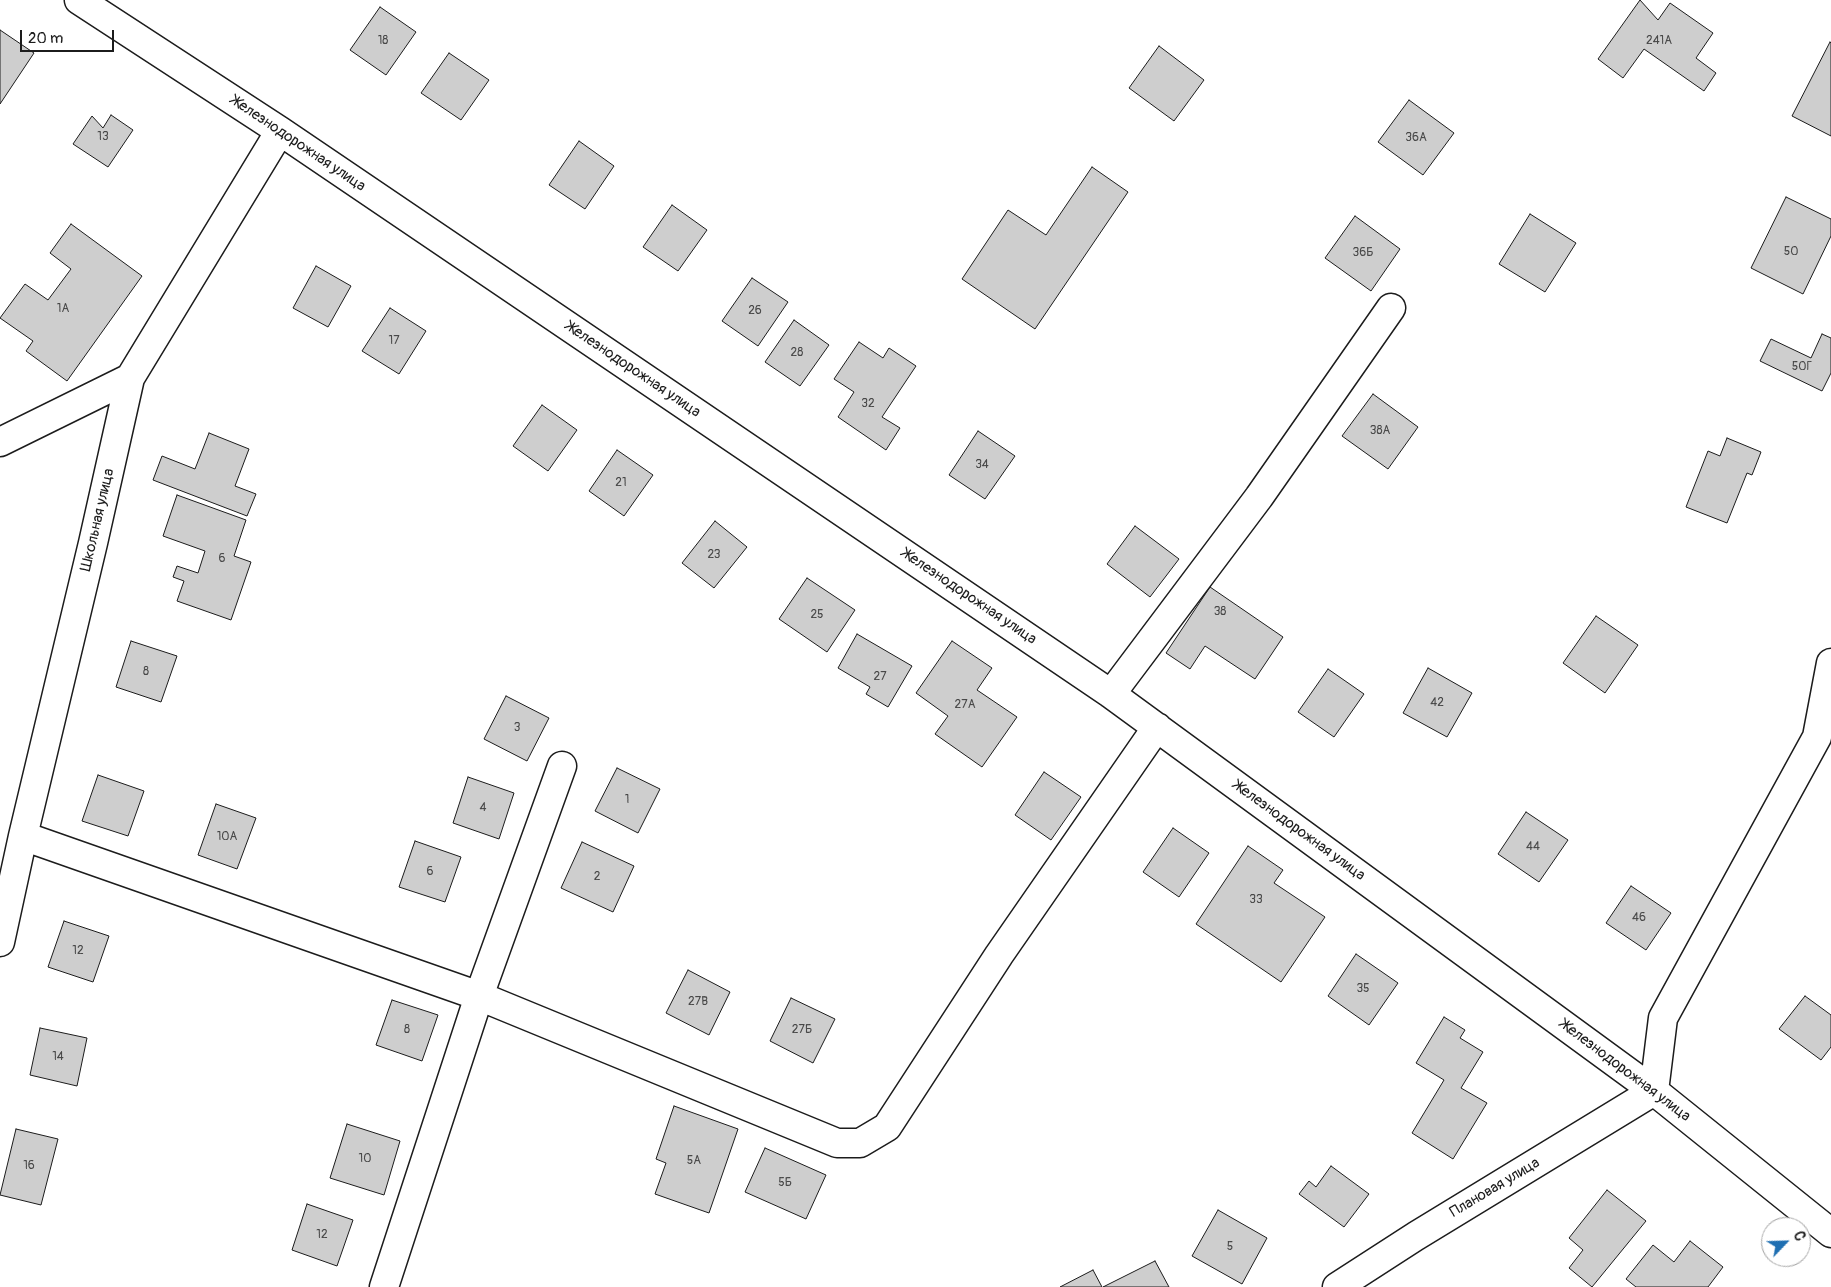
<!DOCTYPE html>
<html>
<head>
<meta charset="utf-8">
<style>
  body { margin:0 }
  #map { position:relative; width:1831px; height:1287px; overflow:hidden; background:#fff; font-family:Pangolin,sans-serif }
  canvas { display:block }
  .north { position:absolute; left:1761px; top:1217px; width:50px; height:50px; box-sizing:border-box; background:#fff; border:1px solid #a4a4a4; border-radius:50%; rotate:66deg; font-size:14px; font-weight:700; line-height:20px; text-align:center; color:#1c1c1c }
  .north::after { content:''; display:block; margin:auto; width:18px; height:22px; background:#1f6fb2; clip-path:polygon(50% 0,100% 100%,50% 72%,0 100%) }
  .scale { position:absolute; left:20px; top:30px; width:94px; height:22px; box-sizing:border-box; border:2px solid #1c1c1c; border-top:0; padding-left:6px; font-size:15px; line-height:18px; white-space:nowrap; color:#1c1c1c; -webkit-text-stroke:4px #fff; paint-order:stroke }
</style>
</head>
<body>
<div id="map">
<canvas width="1831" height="1287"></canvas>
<div class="north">С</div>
<div class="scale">20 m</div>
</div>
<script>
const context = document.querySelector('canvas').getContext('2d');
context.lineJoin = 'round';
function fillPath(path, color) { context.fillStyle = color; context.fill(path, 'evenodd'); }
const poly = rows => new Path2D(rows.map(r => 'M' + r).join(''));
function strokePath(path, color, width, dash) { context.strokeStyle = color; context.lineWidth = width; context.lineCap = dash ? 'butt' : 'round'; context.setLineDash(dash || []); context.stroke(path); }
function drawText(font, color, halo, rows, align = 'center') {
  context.font = font + ' Pangolin,sans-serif'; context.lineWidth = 5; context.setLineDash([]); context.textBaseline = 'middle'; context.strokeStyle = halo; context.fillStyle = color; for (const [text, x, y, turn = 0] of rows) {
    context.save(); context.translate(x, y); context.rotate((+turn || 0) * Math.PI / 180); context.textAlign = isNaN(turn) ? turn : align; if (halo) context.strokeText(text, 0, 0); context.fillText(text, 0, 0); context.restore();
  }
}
const building = poly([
  [1640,0,1658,20,1670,3,1713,33,1696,58,1716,73,1704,91,1644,49,1623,78,1598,59,1640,0],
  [380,7,416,32,386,75,350,50,380,7],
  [0,30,34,53,0,104,0,30],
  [1830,42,1831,43,1831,136,1792,116,1830,42],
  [1159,46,1204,80,1174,121,1129,88,1159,46],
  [449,53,489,80,461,120,421,93,449,53],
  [1409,100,1454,133,1423,175,1378,142,1409,100],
  [111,115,133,130,108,167,73,144,92,116,103,128,111,115],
  [579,141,614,166,585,209,549,185,579,141],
  [1092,167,1128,192,1035,329,962,279,1008,210,1046,235,1092,167],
  [1786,197,1831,219,1831,236,1803,294,1751,268,1786,197],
  [672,205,707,230,678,271,643,247,672,205],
  [1530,214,1576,243,1545,292,1499,264,1530,214],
  [1355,216,1400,249,1371,291,1325,258,1355,216],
  [71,224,142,276,67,381,26,351,33,341,0,318,25,284,48,300,71,269,50,253,71,224],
  [316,266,351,286,328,327,293,308,316,266],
  [752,278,788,302,758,346,722,321,752,278],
  [390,308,426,331,399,374,362,351,390,308],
  [794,320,829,345,800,386,765,362,794,320],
  [1822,334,1831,338,1831,373,1822,391,1760,361,1771,339,1811,358,1822,334],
  [859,342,883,358,889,348,916,366,882,417,900,428,886,450,838,417,854,392,834,379,859,342],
  [1373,394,1418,427,1388,469,1342,436,1373,394],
  [542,405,577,430,548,471,513,446,542,405],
  [978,431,1015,456,985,499,949,475,978,431],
  [209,433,249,449,235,486,256,494,247,516,153,480,162,456,195,469,209,433],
  [1727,438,1761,452,1752,475,1747,473,1727,523,1686,507,1708,451,1720,456,1727,438],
  [617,450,653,475,624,516,589,491,617,450],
  [177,495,246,520,234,556,251,562,231,620,177,601,184,581,173,577,177,566,198,573,205,551,163,536,177,495],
  [715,521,747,547,714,588,682,563,715,521],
  [1135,526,1179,559,1150,597,1107,564,1135,526],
  [807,578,855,610,827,652,779,619,807,578],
  [1210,587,1283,637,1255,679,1205,646,1190,669,1166,653,1210,587],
  [1596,616,1638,645,1605,693,1563,663,1596,616],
  [857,634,912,666,888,707,866,694,870,687,838,668,857,634],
  [131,641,177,656,161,702,116,687,131,641],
  [952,641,992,668,977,690,1017,717,982,767,935,734,948,716,916,693,952,641],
  [1428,668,1472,693,1447,737,1403,713,1428,668],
  [1328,669,1364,694,1334,737,1298,712,1328,669],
  [506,696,549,718,527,761,484,739,506,696],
  [617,768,660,789,638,833,595,811,617,768],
  [1044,772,1081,797,1051,840,1015,815,1044,772],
  [98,775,144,791,128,836,82,821,98,775],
  [468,777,514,793,499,839,453,823,468,777],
  [216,804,256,818,237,869,198,855,216,804],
  [1526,812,1568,840,1539,882,1498,854,1526,812],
  [1173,828,1209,853,1179,897,1143,872,1173,828],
  [415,841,461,857,445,902,399,887,415,841],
  [582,842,634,866,613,912,561,888,582,842],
  [1248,846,1283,870,1274,883,1325,917,1281,982,1196,924,1248,846],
  [1631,886,1671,913,1646,950,1606,923,1631,886],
  [64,921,109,936,93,982,48,967,64,921],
  [1356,954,1398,983,1369,1025,1328,996,1356,954],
  [688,970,730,992,709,1035,666,1013,688,970],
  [1805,996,1831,1015,1831,1047,1821,1060,1779,1029,1805,996],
  [791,998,835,1019,813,1063,770,1041,791,998],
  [392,1000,438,1015,422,1061,376,1045,392,1000],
  [1444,1017,1465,1030,1460,1038,1483,1052,1461,1088,1487,1103,1453,1159,1412,1133,1444,1080,1416,1063,1444,1017],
  [40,1028,87,1038,77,1086,30,1075,40,1028],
  [674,1106,738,1129,709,1213,655,1194,666,1163,656,1159,674,1106],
  [347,1124,400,1141,384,1195,330,1178,347,1124],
  [16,1129,58,1139,41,1205,0,1195,16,1129],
  [765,1148,826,1175,806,1219,745,1192,765,1148],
  [1331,1166,1369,1194,1344,1227,1299,1194,1309,1181,1316,1187,1331,1166],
  [1607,1190,1646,1221,1592,1287,1569,1268,1583,1250,1569,1238,1607,1190],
  [307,1204,353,1220,337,1266,292,1250,307,1204],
  [1218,1210,1267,1238,1242,1284,1192,1256,1218,1210],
  [1690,1241,1723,1267,1708,1287,1636,1287,1626,1279,1653,1245,1674,1262,1690,1241],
  [1155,1261,1169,1287,1103,1287,1155,1261],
  [1093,1270,1102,1287,1060,1287,1093,1270]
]);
fillPath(building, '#cecece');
strokePath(building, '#1c1c1c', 1);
const minor = poly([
  [79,0,280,131,1111,694,1654,1091,1831,1233],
  [0,442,130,378],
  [1111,694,1259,497,1391,308],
  [23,836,479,996,837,1143,860,1143,887,1127,999,955,1157,727],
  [0,942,23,836,93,543,130,378,280,131],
  [384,1287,479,996,562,766],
  [1337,1287,1416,1236,1654,1091,1663,1018,1817,737,1831,663]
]);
strokePath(minor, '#1c1c1c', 31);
strokePath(minor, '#fff', 28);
drawText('12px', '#484848', null, [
  ["18",383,41],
  ["241А",1659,41],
  ["13",103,137],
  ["36А",1416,138],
  ["50",1791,252],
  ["36Б",1363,253],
  ["1А",63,309],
  ["26",755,311],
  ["17",394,341],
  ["28",797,353],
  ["50Г",1802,367],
  ["32",868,404],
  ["38А",1380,431],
  ["34",982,465],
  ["21",621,483],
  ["23",714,555],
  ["6",222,559],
  ["38",1220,612],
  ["25",817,615],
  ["8",146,672],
  ["27",880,677],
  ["42",1437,703],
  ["27А",965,705],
  ["3",517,728],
  ["1",627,800],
  ["4",483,808],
  ["10А",227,837],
  ["44",1533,847],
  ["6",430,872],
  ["2",597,877],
  ["33",1256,900],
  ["46",1639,918],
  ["12",78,951],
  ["35",1363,989],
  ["27В",698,1002],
  ["8",407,1030],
  ["27Б",802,1030],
  ["14",58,1057],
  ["10",365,1159],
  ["5А",694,1161],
  ["16",29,1166],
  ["5Б",785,1183],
  ["12",322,1235],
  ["5",1230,1247]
]);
drawText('15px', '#1c1c1c', '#fff', [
  ["Железнодорожная улица",298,144,34],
  ["Железнодорожная улица",633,370,34],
  ["Школьная улица",98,520,-77],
  ["Железнодорожная улица",969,597,34],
  ["Железнодорожная улица",1299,831,36],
  ["Железнодорожная улица",1625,1071,37],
  ["Плановая улица",1495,1188,-31]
]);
</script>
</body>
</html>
